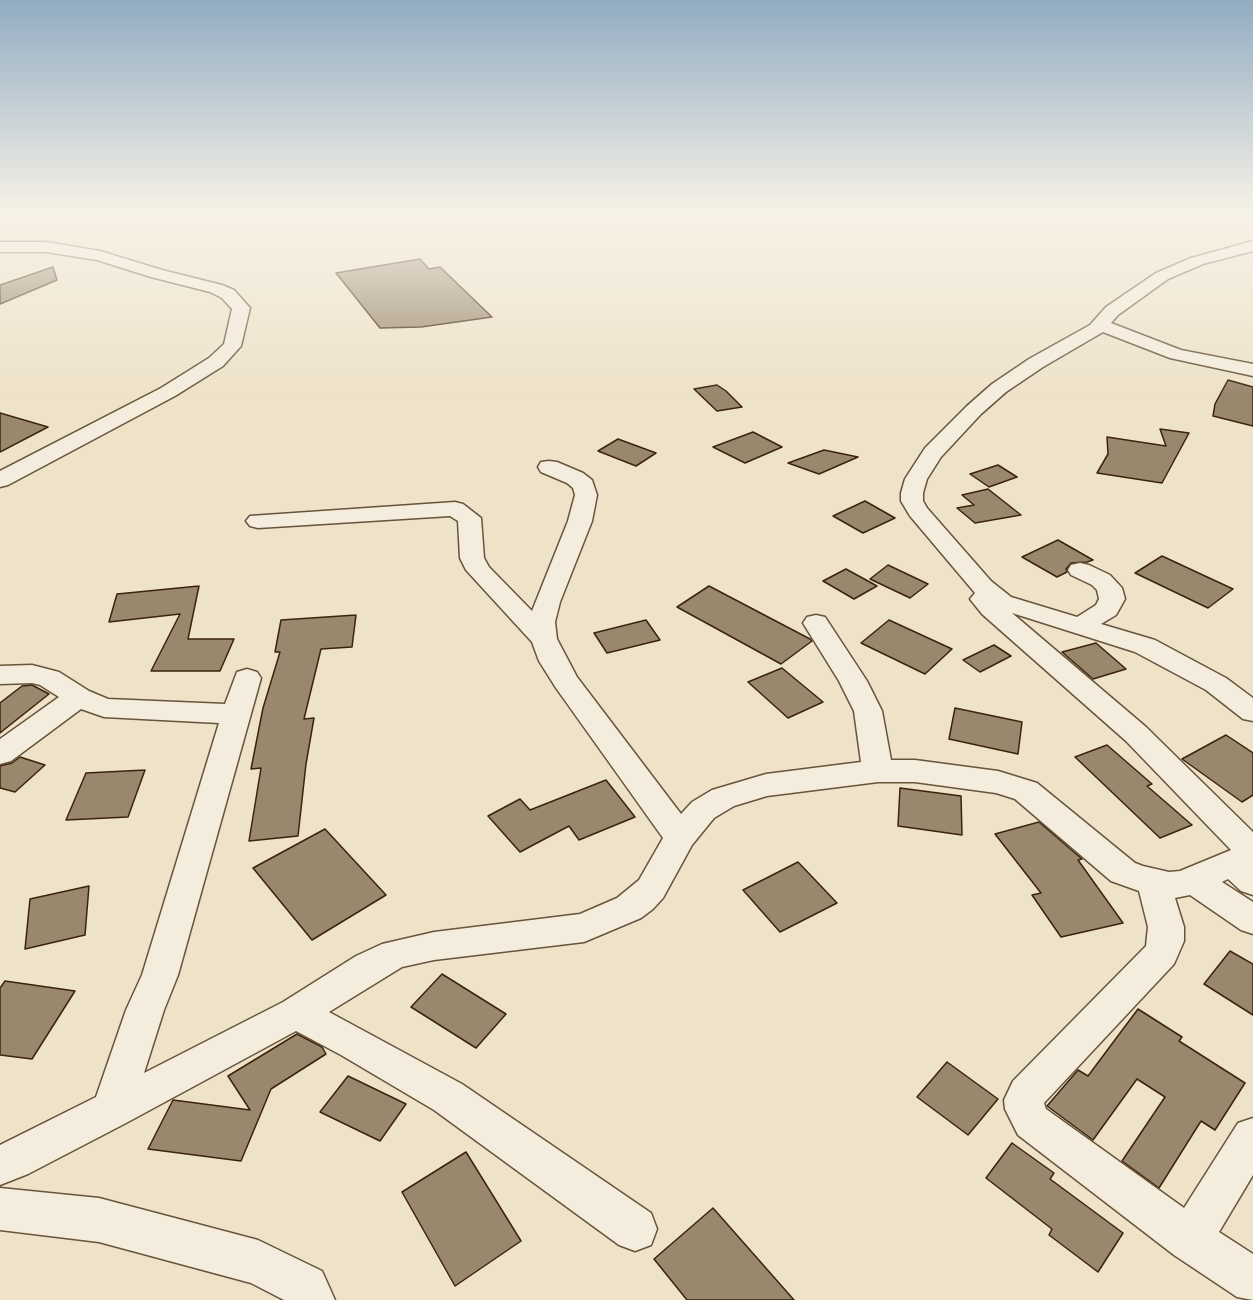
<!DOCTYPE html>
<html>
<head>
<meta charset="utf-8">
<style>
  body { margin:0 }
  canvas { display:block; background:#eee2c9 }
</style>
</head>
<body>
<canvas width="1253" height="1300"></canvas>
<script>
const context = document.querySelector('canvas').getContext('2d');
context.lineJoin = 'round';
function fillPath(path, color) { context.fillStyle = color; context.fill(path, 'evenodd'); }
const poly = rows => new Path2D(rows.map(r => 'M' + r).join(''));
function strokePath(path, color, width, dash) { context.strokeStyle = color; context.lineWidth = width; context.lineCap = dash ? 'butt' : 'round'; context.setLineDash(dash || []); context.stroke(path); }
const building = poly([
  [420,259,429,269,440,267,492,317,421,327,380,328,336,273,420,259],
  [53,267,57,280,0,304,0,285,53,267],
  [1228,380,1253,387,1253,426,1213,416,1215,404,1228,380],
  [717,385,726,391,742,407,717,411,694,389,717,385],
  [0,413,48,427,0,452,0,413],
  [1160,429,1189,433,1162,483,1097,473,1108,454,1107,437,1166,446,1160,429],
  [753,432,782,447,745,463,713,447,753,432],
  [618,439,656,453,636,466,598,451,618,439],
  [824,450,858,457,819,474,788,463,824,450],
  [998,465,1017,477,989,487,970,474,998,465],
  [988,489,1021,515,975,523,957,508,974,505,962,495,988,489],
  [865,501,895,518,863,533,833,516,865,501],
  [1058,540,1093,560,1087,562,1071,563,1066,569,1067,572,1057,577,1022,557,1058,540],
  [1162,556,1233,589,1208,608,1135,573,1162,556],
  [888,565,928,584,910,598,870,579,888,565],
  [846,569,877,586,854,599,823,581,846,569],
  [199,586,188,639,234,639,220,671,151,671,180,614,109,622,117,594,199,586],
  [709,586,810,639,812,641,781,664,677,607,709,586],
  [356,615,352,647,321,649,304,719,314,718,306,764,298,836,249,841,261,768,251,769,263,708,280,652,275,652,281,620,356,615],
  [646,620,660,640,607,653,594,633,646,620],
  [889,620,952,649,925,674,861,643,889,620],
  [1096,643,1126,669,1093,679,1062,652,1096,643],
  [994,645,1011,656,980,672,963,660,994,645],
  [782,668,823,702,788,718,748,682,782,668],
  [32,685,49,694,0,733,0,703,22,686,32,685],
  [955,708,1022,722,1018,754,949,739,955,708],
  [1226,735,1253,753,1253,795,1242,802,1182,759,1226,735],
  [1107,745,1152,784,1147,786,1192,825,1160,838,1075,757,1107,745],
  [20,757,45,765,15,792,0,788,0,766,12,763,20,757],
  [145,770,128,817,66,820,86,773,145,770],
  [606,780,635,817,579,840,569,826,520,852,488,816,520,799,530,810,606,780],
  [900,788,961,796,962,835,898,826,900,788],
  [1039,822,1082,859,1078,860,1123,923,1061,937,1032,895,1041,893,995,834,1039,822],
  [325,829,386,895,312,940,253,868,325,829],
  [798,862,837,903,780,932,743,890,798,862],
  [89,886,85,935,25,949,30,899,89,886],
  [1230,951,1253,964,1253,1015,1204,984,1230,951],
  [442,974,506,1014,476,1048,411,1007,442,974],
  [5,981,75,991,32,1059,0,1055,0,988,5,981],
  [1138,1009,1182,1037,1179,1041,1245,1083,1215,1130,1201,1121,1159,1188,1122,1161,1165,1097,1137,1079,1093,1140,1047,1106,1078,1070,1088,1076,1138,1009],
  [297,1034,322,1047,326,1054,271,1089,241,1161,148,1149,173,1100,250,1110,228,1076,297,1034],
  [947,1062,998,1099,968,1135,917,1097,947,1062],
  [348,1076,406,1104,380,1141,320,1112,348,1076],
  [1012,1143,1054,1173,1050,1179,1123,1233,1098,1272,1049,1235,1052,1229,986,1178,1012,1143],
  [466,1152,521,1241,455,1286,402,1192,466,1152],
  [713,1208,794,1300,687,1300,654,1259,713,1208]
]);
fillPath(building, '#99876e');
strokePath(building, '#3c240b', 1.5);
const minor = poly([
  [1253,241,1253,251,1203,264,1168,279,1118,315,1111,323,1181,350,1253,364,1253,376,1170,358,1103,332,1043,367,1006,392,981,414,941,457,927,479,923,493,923,501,927,508,991,581,1011,597,1077,617,1096,605,1099,599,1097,590,1092,585,1071,575,1068,570,1071,565,1080,563,1089,565,1110,575,1122,588,1125,599,1116,615,1101,624,1155,640,1226,678,1253,698,1253,721,1243,719,1206,690,1135,652,1012,613,1146,727,1253,832,1253,895,1241,891,1228,879,1222,882,1253,902,1253,934,1241,930,1190,895,1175,898,1184,927,1184,941,1174,964,1044,1103,1046,1109,1184,1208,1238,1123,1253,1118,1253,1175,1219,1232,1253,1254,1253,1300,1237,1297,1174,1255,1018,1135,1005,1109,1004,1100,1013,1081,1146,946,1148,927,1139,891,1111,881,1015,799,996,793,915,782,878,782,767,796,734,806,714,818,692,845,663,898,653,909,641,918,584,942,434,960,402,967,329,1012,462,1084,651,1213,657,1229,651,1245,635,1251,619,1245,434,1110,341,1055,296,1031,126,1123,28,1174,0,1185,0,1145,96,1097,126,1010,142,975,219,723,104,717,81,709,11,761,0,764,0,739,59,697,40,685,32,683,0,684,0,666,32,665,59,672,89,691,108,699,225,704,237,672,247,669,257,672,261,678,178,975,164,1010,144,1073,283,1002,356,956,382,944,434,932,580,914,617,898,639,880,663,838,556,688,539,661,532,642,466,570,460,558,458,521,450,516,258,528,250,526,246,521,250,516,455,502,463,504,481,518,484,558,489,567,532,611,568,521,575,495,573,488,567,483,541,472,538,467,541,462,549,461,557,462,583,473,592,480,597,495,592,521,560,602,555,622,557,639,577,677,681,814,692,802,712,790,766,774,861,762,854,711,839,681,803,623,807,617,816,615,825,617,867,681,882,711,891,760,915,760,998,771,1037,783,1135,863,1143,866,1169,872,1180,871,1231,850,1126,741,982,614,970,599,975,593,910,516,901,501,901,493,905,479,925,448,967,406,992,384,1029,359,1090,325,1106,307,1156,273,1191,258,1253,241],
  [0,242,46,242,100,251,162,270,222,285,234,290,250,308,241,346,223,366,175,396,8,485,0,487,0,471,161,388,209,358,224,344,232,309,222,298,210,292,151,277,97,260,46,252,0,252,0,242],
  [0,1188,99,1198,258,1240,322,1271,335,1300,284,1300,251,1283,99,1242,0,1230,0,1188]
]);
strokePath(minor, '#68543a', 3);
fillPath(minor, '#f4ecdc');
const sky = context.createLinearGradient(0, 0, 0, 395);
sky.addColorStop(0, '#92acc2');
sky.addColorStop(0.54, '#f7f2e7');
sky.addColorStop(1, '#f7f2e700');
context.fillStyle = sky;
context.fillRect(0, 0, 1253, 395);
</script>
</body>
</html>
